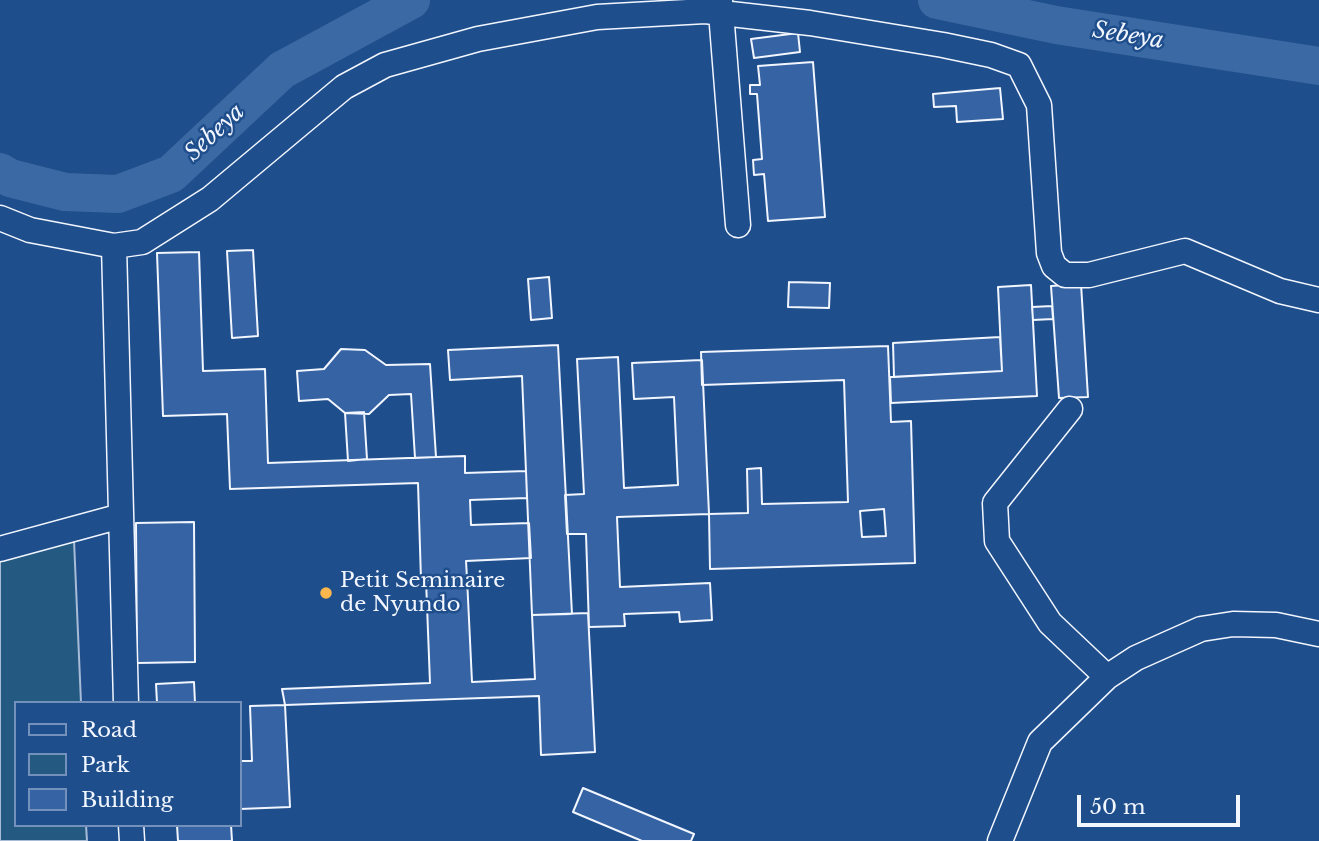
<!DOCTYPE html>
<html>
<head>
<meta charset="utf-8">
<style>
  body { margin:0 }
  #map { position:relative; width:1319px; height:841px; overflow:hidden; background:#1f4e8c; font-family:"Libre Baskerville",serif }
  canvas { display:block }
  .legend { position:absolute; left:14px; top:701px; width:228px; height:126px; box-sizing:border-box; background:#1f4e8c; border:2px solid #7391ba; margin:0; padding:9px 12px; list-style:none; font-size:21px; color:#f2f6ff }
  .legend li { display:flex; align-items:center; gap:14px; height:35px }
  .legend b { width:35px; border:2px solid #7391ba }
  .scale { position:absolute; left:1077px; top:795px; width:163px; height:32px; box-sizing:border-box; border:4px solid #f2f6ff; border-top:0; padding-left:9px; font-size:21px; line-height:24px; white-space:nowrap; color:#f2f6ff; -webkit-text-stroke:5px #1f4e8c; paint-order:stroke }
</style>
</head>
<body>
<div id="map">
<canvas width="1319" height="841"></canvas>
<ul class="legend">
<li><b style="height:9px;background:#1f4e8c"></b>Road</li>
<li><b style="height:19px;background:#245a82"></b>Park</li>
<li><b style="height:19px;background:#3563a3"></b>Building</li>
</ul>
<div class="scale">50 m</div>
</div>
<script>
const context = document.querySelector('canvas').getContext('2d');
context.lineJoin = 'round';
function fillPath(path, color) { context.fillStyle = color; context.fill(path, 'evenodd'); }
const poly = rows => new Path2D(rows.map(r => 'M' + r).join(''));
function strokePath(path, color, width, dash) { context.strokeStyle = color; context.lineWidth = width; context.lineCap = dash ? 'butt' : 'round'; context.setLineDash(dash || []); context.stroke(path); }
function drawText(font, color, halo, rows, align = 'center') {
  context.font = font + ' "Libre Baskerville",serif'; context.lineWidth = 5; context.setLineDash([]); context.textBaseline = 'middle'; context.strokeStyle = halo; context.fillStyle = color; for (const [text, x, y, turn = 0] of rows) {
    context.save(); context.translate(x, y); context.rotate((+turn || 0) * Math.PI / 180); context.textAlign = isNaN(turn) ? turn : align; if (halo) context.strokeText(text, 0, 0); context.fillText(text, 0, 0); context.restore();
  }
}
const green = poly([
  [74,540,81,703,16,703,16,825,86,825,87,841,0,841,0,560,74,540]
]);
fillPath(green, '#245a82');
strokePath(green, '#a8bbd7', 2);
strokePath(poly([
  [937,0,1056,25,1319,66],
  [0,172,10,178,65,192,118,194,171,174,282,70,411,0]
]), '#3b69a3', 38);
const building = poly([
  [798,33,800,52,754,58,751,39,798,33],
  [813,62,825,217,768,221,764,174,754,175,753,160,762,159,757,94,750,94,750,85,760,85,758,66,813,62],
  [1000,88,1003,119,957,122,956,106,934,107,933,94,1000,88],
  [253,250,258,336,232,338,227,251,253,250],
  [199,252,203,371,265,369,268,463,465,456,465,473,526,471,527,498,470,500,471,525,529,523,531,558,466,561,467,578,421,580,418,483,230,489,227,414,163,416,157,253,199,252],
  [549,277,552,318,531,320,528,279,549,277],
  [789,282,830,283,829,308,788,307,789,282],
  [1081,284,1088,397,1059,398,1051,286,1081,284],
  [1031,285,1037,396,891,403,890,377,1002,371,998,287,1031,285],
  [1052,306,1053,319,1033,320,1032,307,1052,306],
  [1000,337,1002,371,894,377,893,343,1000,337],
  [558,345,572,614,532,615,522,376,450,380,448,350,558,345],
  [888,346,891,422,911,421,915,563,710,569,709,514,748,513,747,469,761,468,762,504,848,502,844,380,702,385,701,352,888,346],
  [884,509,886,536,862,537,860,511,884,509],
  [341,349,365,350,386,365,430,364,436,457,415,458,411,394,389,395,369,414,345,413,328,399,299,401,297,371,324,369,341,349],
  [618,357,624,488,678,485,674,397,634,399,632,363,702,360,709,514,617,517,620,587,710,583,712,620,680,622,679,612,624,614,625,626,589,627,586,534,567,534,565,495,584,494,577,359,618,357],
  [364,412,367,459,348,461,345,413,364,412],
  [194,522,195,662,137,663,136,523,194,522],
  [467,578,472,682,535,679,532,615,588,613,595,752,541,755,539,696,285,705,282,689,430,683,426,580,467,578],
  [194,682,195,703,157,703,156,684,194,682],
  [285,705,290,807,240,809,240,761,252,761,250,706,285,705],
  [583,788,694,834,691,841,642,841,573,812,583,788],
  [177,825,231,825,232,841,178,841,177,825]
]);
fillPath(building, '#3563a3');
strokePath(building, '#f2f6ff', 2);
const minor = poly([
  [720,0,738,225],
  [0,218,30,230,114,246,126,703],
  [114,246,142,242,210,199,344,87,385,65,478,39,597,17,705,11,810,23,943,45,991,55,1019,65,1039,105,1049,253,1054,266,1065,275,1089,275,1185,251,1280,291,1319,300],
  [1070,409,995,503,997,541,1050,623,1107,677],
  [0,549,121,516],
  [131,825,132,841],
  [1000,841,1040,742,1107,677,1136,658,1201,629,1233,624,1276,625,1319,634]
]);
strokePath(minor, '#f2f6ff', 27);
strokePath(minor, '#1f4e8c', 24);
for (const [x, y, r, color] of [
  [326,593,7,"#ffb74d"]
]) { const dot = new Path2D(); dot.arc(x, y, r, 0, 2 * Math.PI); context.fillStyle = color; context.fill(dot); strokePath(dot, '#1f4e8c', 2.5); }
drawText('21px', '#f2f6ff', '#1f4e8c', [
  ["Petit Seminaire",340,581],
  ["de Nyundo",340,605]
], 'left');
drawText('italic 23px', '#f2f6ff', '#1f4e8c', [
  ["Sebeya",1128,36,9],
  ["Sebeya",215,133,-43]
]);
</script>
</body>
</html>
